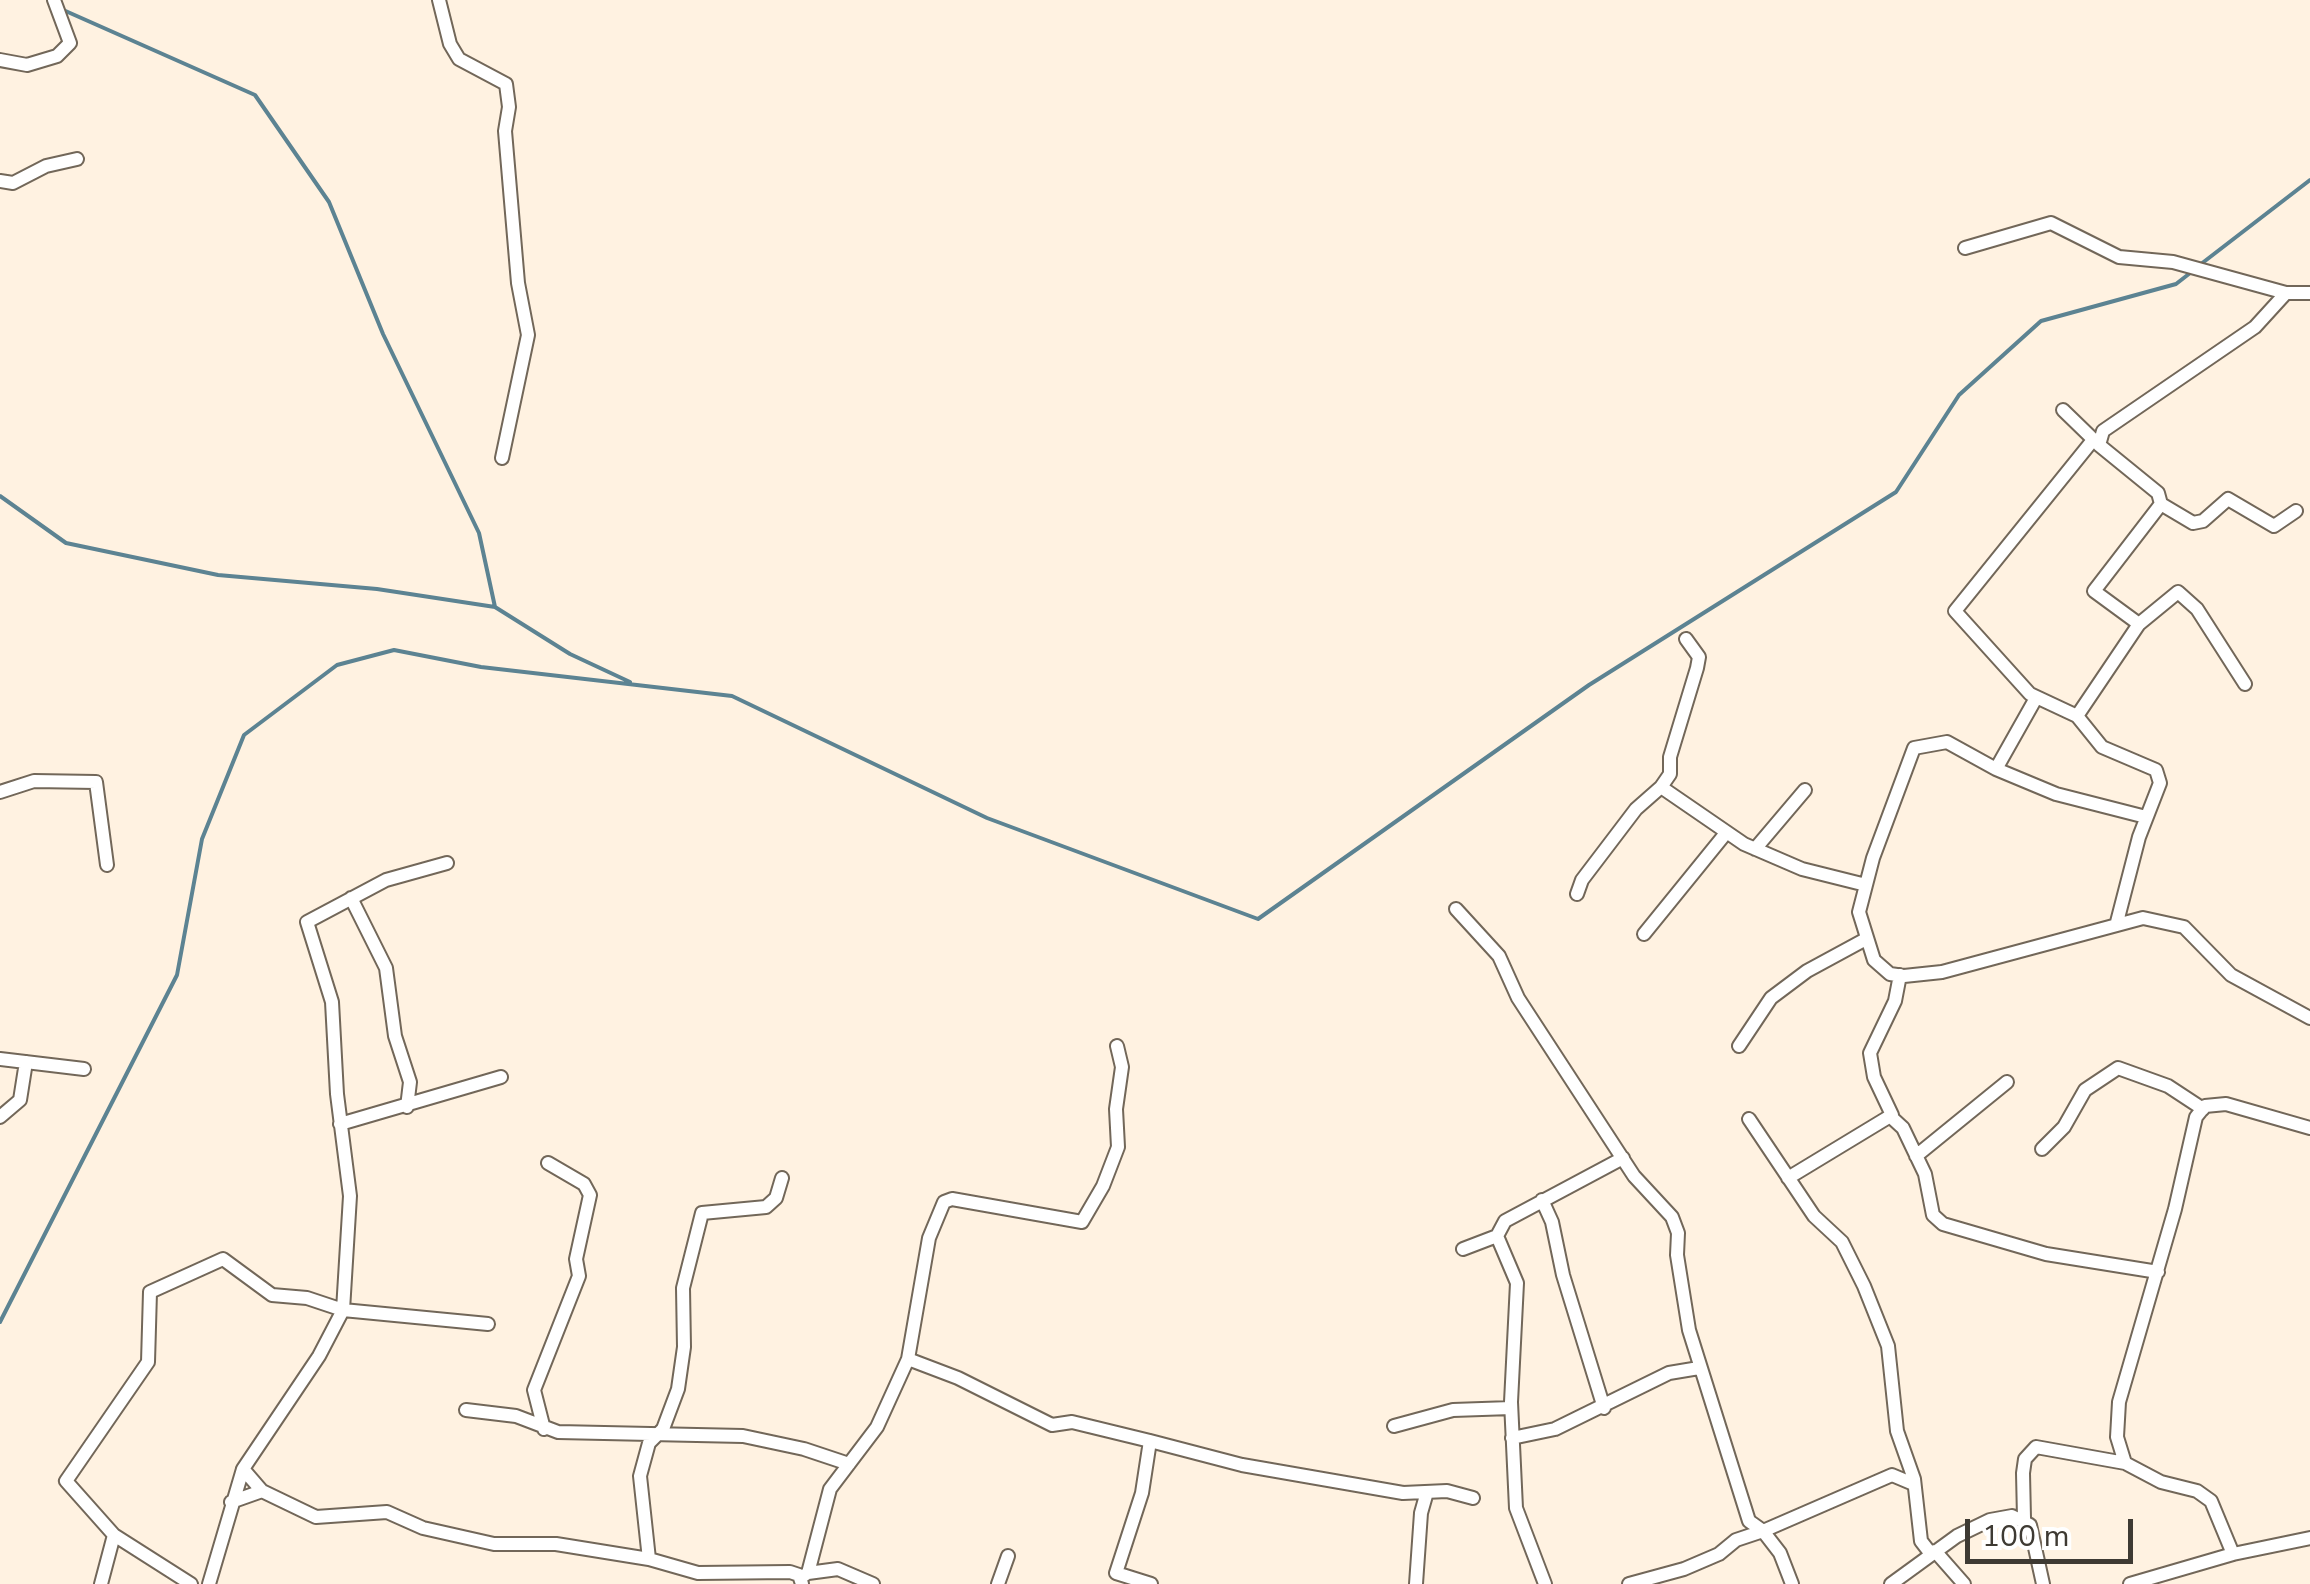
<!DOCTYPE html>
<html>
<head>
<meta charset="utf-8">
<style>
  body { margin:0 }
  #map { position:relative; width:2310px; height:1584px; overflow:hidden; background:#fff2e1; font-family:"Nunito Sans",sans-serif }
  canvas { display:block }
  .scale { position:absolute; left:1965px; top:1519px; width:168px; height:45px; box-sizing:border-box; border:5px solid #3e3a33; border-top:0; padding-left:12px; font-size:30px; line-height:35px; white-space:nowrap; color:#3e3a33; -webkit-text-stroke:8px #fff; paint-order:stroke }
</style>
</head>
<body>
<div id="map">
<canvas width="2310" height="1584"></canvas>
<div class="scale">100 m</div>
</div>
<script>
const context = document.querySelector('canvas').getContext('2d');
context.lineJoin = 'round';
const poly = rows => new Path2D(rows.map(r => 'M' + r).join(''));
function strokePath(path, color, width, dash) { context.strokeStyle = color; context.lineWidth = width; context.lineCap = dash ? 'butt' : 'round'; context.setLineDash(dash || []); context.stroke(path); }
strokePath(poly([
  [61,9,255,95,329,202,383,334,479,533,495,607],
  [2201,264,2310,180],
  [0,496,66,543,218,575,377,589,495,607,570,654,630,682],
  [0,1322,177,975,202,839,244,735,337,665,394,650,481,667,732,696,987,818,1258,919,1589,685,1896,492,1959,395,2041,321,2176,284,2194,270]
]), '#5c8392', 4);
const street = poly([
  [439,0,450,44,459,59,506,84,509,107,505,131,518,283,528,335,502,458],
  [0,60,27,65,57,56,70,43,54,0],
  [0,181,13,183,46,166,77,159],
  [1965,248,2051,223,2119,257,2173,262,2286,293],
  [2063,410,2097,443],
  [2093,440,1955,611,2030,694,2077,716,2102,747,2156,770,2160,783,2139,837,2117,922],
  [2161,504,2193,523,2203,521,2228,499,2274,526,2296,511],
  [2139,624,2178,592,2197,609,2245,684],
  [2036,698,1996,769,1947,742,1914,748,1873,858,1859,912,1874,960,1890,974,1904,976,1942,972,2143,918,2184,927,2231,975,2310,1018],
  [2077,716,2139,624,2094,591,2161,504,2158,493,2099,445,2103,431,2255,327,2286,293,2310,293],
  [1996,769,2056,794,2146,817],
  [1661,787,1670,774,1670,757,1697,668,1699,657,1686,639],
  [0,792,34,781,96,782,107,865],
  [1755,849,1805,790],
  [447,863,386,880,307,922,332,1002,337,1094,350,1196,343,1310,319,1356,243,1469,262,1491,316,1517,387,1512,423,1528,494,1544,556,1544,649,1559,698,1573,790,1572,799,1575,802,1584],
  [1577,894,1582,880,1636,809,1661,787,1744,844,1802,869,1866,885],
  [351,898,386,968,395,1036,410,1082,407,1107],
  [1456,909,1499,956,1518,998,1634,1176,1672,1217,1678,1233,1677,1255,1689,1330,1749,1521,1763,1531,1892,1475,1911,1483,1914,1479],
  [1644,934,1726,833],
  [1739,1046,1771,998,1807,971,1866,939],
  [0,1059,84,1069],
  [0,1117,20,1100,26,1062],
  [1891,1117,1903,1128,1925,1174,1933,1215,1943,1224,2046,1254,2158,1272],
  [1749,1119,1814,1216,1842,1242,1864,1286,1888,1346,1897,1431,1914,1479,1921,1541,1931,1554],
  [340,1124,501,1077],
  [2042,1149,2064,1127,2085,1090,2118,1068,2168,1086,2203,1109],
  [1916,1156,2007,1082],
  [1788,1178,1892,1115,1874,1077,1870,1053,1895,1001,1900,975],
  [1542,1200,1552,1222,1563,1275,1604,1408],
  [1497,1236,1505,1221,1623,1158],
  [1463,1249,1497,1236,1517,1283,1511,1402,1516,1508,1545,1584],
  [908,1359,958,1378,1052,1425,1072,1422,1150,1441],
  [466,1410,516,1416,558,1432,743,1436,804,1449,849,1464],
  [1394,1426,1453,1410,1511,1408],
  [544,1429,534,1390,579,1276,576,1259,590,1195,584,1184,548,1163],
  [1512,1438,1555,1429,1669,1373,1699,1368],
  [231,1502,262,1491],
  [2024,1518,2023,1473,2025,1459,2036,1447,2125,1463],
  [1935,1551,1964,1584],
  [2233,1554,2211,1501,2197,1491,2161,1482,2125,1463,2117,1437,2119,1402,2175,1209,2196,1117,2205,1106,2226,1104,2310,1128],
  [649,1559,640,1476,649,1443,663,1429,678,1389,684,1347,683,1288,702,1213,766,1207,776,1198,782,1178],
  [808,1573,838,1569,873,1584],
  [800,1578,808,1573,830,1489,877,1427,908,1359,929,1238,944,1202,952,1199,1082,1222,1103,1186,1118,1147,1116,1109,1122,1067,1117,1046],
  [101,1584,114,1535],
  [191,1584,114,1535,66,1481,148,1362,150,1292,223,1259,272,1295,307,1298,343,1310,488,1324],
  [209,1584,243,1469],
  [998,1584,1008,1556],
  [1151,1584,1116,1573,1142,1493,1150,1441,1242,1465,1403,1493,1447,1491,1473,1498],
  [1416,1584,1421,1513,1427,1492],
  [1629,1584,1684,1569,1719,1554,1736,1540,1763,1531,1780,1553,1792,1584],
  [1891,1584,1957,1536,1990,1520,2012,1516,2030,1525,2043,1584],
  [2130,1584,2233,1554,2310,1538]
]);
strokePath(street, '#726759', 16);
strokePath(street, '#fff', 12);
</script>
</body>
</html>
